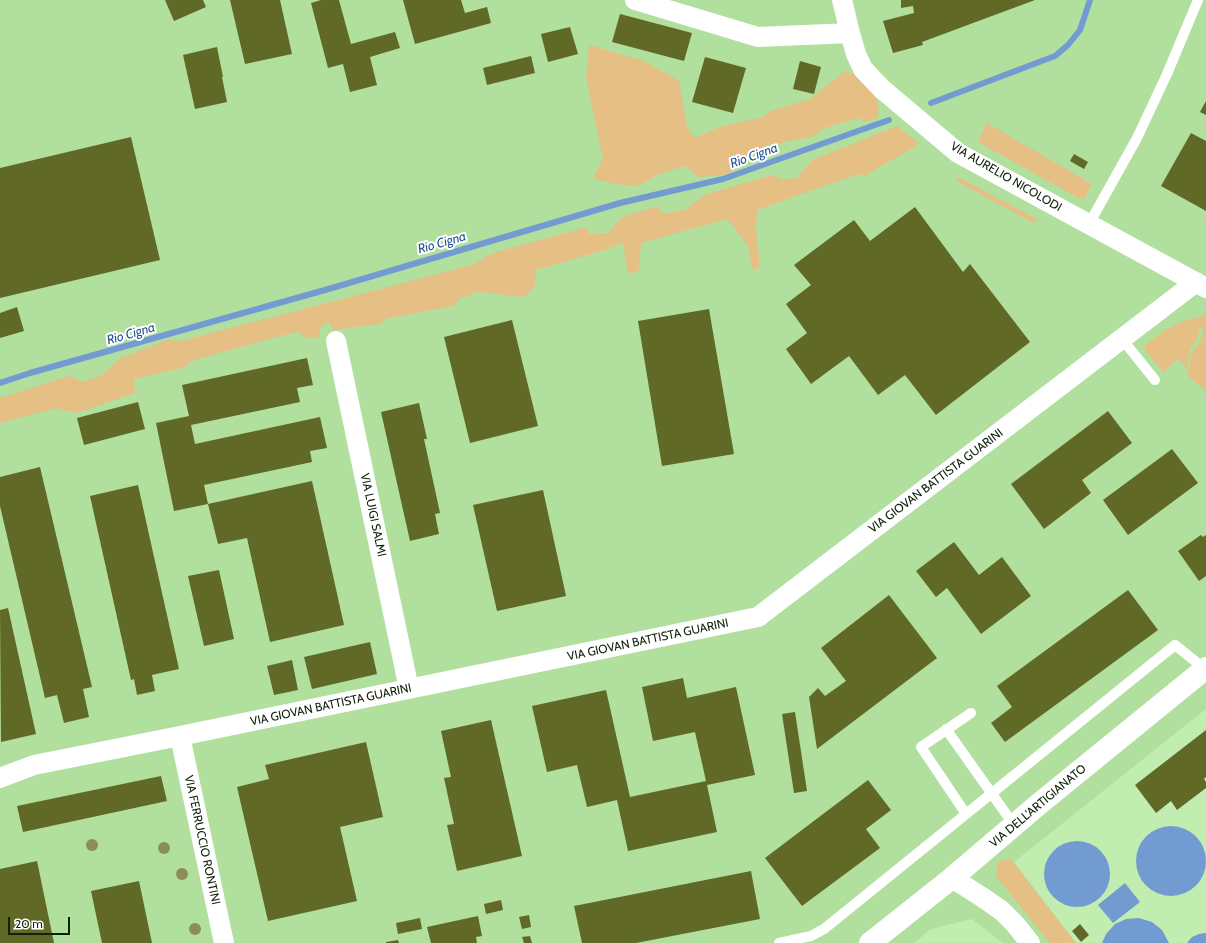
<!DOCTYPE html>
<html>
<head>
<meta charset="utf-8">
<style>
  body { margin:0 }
  #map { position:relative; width:1206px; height:943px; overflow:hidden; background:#c2edb0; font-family:Cabin,sans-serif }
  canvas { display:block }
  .scale { position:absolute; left:8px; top:917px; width:62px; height:18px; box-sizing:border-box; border:2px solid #102009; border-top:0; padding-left:5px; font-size:12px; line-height:14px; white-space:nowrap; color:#102009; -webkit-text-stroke:3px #fff; paint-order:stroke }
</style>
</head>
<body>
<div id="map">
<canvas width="1206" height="943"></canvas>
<div class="scale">20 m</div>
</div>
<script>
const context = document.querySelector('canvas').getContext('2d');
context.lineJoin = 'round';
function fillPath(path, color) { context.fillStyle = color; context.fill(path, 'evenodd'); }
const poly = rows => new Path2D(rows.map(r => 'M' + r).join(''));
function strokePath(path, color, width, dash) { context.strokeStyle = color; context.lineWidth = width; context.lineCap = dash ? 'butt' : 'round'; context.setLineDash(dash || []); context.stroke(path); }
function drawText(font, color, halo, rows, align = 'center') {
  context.font = font + ' Cabin,sans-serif'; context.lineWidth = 4; context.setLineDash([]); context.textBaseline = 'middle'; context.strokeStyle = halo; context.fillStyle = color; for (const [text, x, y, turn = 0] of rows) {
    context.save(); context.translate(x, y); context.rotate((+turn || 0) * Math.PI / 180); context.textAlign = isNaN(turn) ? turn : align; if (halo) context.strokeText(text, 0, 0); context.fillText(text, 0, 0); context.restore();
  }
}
fillPath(poly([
  [0,0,1206,0,1206,709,1014,862,1076,943,1003,943,972,919,931,929,914,943,0,943]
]), '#b1df9e');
fillPath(poly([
  [589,45,644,61,679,81,687,126,694,138,723,126,760,118,771,111,810,99,845,71,858,75,877,99,879,111,877,118,865,122,858,118,825,128,811,137,768,145,734,166,732,174,699,177,686,166,659,174,638,186,614,184,593,178,603,159,586,78],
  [987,123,1092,184,1084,198,1080,199,978,142],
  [897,126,920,144,864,176,858,174,757,210,756,228,760,267,752,270,748,245,727,219,641,243,639,270,628,274,623,243,605,250,536,270,535,286,524,297,477,292,459,299,454,306,389,318,379,324,333,330,329,321,319,329,320,338,303,338,299,331,194,360,182,368,134,379,135,393,77,413,57,408,0,423,0,398,69,376,83,382,102,375,121,358,167,340,181,341,472,265,493,253,587,227,588,234,608,233,622,217,657,206,663,214,685,210,704,195,772,175,784,180,798,177,812,160],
  [958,177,1037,219,1035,224,956,181],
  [1205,315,1206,316,1206,391,1187,375,1192,352,1201,340,1204,327,1200,330,1197,339,1190,350,1187,369,1178,359,1163,372,1143,347,1165,330,1184,321],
  [1008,859,1013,862,1076,943,1050,943,996,876,998,862]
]), '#e6bf85');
fillPath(poly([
  '1136 861a35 35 0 1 1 70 0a35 35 0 1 1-70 0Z',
  '1044 874a33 33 0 1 1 66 0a33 33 0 1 1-66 0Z',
  [1125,883,1140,902,1113,923,1098,905],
  [1139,918,1152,922,1162,930,1169,943,1102,943,1106,934,1115,924,1126,919],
  [1206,933,1206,943,1187,943,1192,937,1199,934]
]), '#729bd2');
strokePath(poly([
  [931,103,1055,56,1068,45,1080,30,1090,0],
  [0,383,30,373,332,288,620,203,723,179,889,120]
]), '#729bd2', 6);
fillPath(poly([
  [165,0,203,0,206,7,174,21],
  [230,0,280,0,292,54,245,64],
  [321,0,339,0,351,44,395,32,400,48,370,57,377,85,350,92,343,64,328,68,311,3],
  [403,0,461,0,465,13,487,7,491,23,415,44],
  [901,0,1035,0,922,42,923,45,893,53,883,21,914,13,913,6,901,8],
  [620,14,692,33,684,61,612,42],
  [570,27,578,54,548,62,541,34],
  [217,47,223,77,222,77,227,102,195,109,183,55],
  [531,56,535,73,487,85,483,68],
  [705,57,746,68,733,113,692,102],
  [800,61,821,67,814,94,793,89],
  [1206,101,1206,115,1200,112],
  [1191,133,1206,141,1206,211,1161,186],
  [131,137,160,260,0,298,0,168],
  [1074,154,1088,162,1084,169,1070,161],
  [915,207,963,272,970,264,1030,342,936,415,905,375,878,395,849,356,811,384,786,349,807,333,786,304,811,285,794,265,854,220,870,241],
  [17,307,24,331,0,338,0,313],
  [709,309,734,454,662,466,638,321],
  [512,320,538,426,470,443,444,337],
  [307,358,313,385,297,388,300,402,191,425,195,444,320,417,327,448,310,451,312,462,204,485,208,504,174,511,156,423,189,416,182,385],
  [138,402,145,429,84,445,77,418],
  [419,403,427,439,424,439,440,513,435,514,439,534,410,541,381,412],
  [1108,411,1132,443,1082,480,1091,493,1044,529,1011,484],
  [1172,449,1198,483,1128,535,1103,500],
  [40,467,92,687,83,689,89,717,64,723,57,695,45,698,0,506,0,477],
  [312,481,344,625,270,642,247,538,218,544,208,504],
  [138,485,179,669,152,675,155,691,137,695,134,679,131,680,90,496],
  [543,490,566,596,497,611,473,505],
  [1201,535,1203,537,1206,535,1206,576,1199,581,1178,551],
  [954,542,979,575,1002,557,1031,596,981,634,947,588,936,597,916,571],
  [219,570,234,639,204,646,188,576],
  [1128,590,1158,630,1005,742,991,723,1012,707,997,686],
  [889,595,937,658,817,749,809,697,818,688,825,696,846,681,821,648],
  [8,608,36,734,1,742,0,610],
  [370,642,377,674,312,689,304,657],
  [292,660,298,690,274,695,267,666],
  [683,678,687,698,736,687,755,775,707,785,717,832,628,851,617,800,587,807,577,765,547,772,532,706,606,690,630,797,706,781,695,732,653,741,642,687],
  [795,712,807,791,794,793,782,714],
  [491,720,522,856,457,871,447,825,454,824,444,778,451,777,441,731],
  [1206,730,1206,777,1204,779,1206,782,1206,788,1177,810,1171,801,1156,813,1135,785],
  [366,742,383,817,340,827,357,901,268,921,237,787,269,779,265,765],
  [161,776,167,801,23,832,17,806],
  [868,780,891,810,866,829,880,848,802,906,765,858],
  [37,861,54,943,0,943,0,869],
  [751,871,760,919,636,943,582,943,574,906],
  [139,881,152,943,102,943,91,891],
  [501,900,503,910,486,914,484,904],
  [529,915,531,927,522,929,519,917],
  [478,916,482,936,476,937,477,943,431,943,427,927],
  [420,918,422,929,398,934,396,923],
  [1080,924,1089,935,1081,942,1072,931],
  [530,936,532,943,524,943,522,937],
  [398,940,399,943,386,943,386,942]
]), '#606925');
strokePath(poly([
  [1089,224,1137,138,1167,74,1198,0],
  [1122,339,1155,380],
  [946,729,1014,825],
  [966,814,921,747,971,713],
  [779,943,811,936,824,929,1175,645,1205,669]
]), '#fff', 10);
strokePath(poly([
  [635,0,758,37,850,33],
  [842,0,850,33,856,54,863,69,882,89,958,153,1206,288],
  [336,341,409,689],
  [180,736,224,943],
  [0,778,34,765,180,736,758,617,1196,282],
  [952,878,985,899,1002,911,1015,924,1030,943]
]), '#fff', 20);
strokePath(poly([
  [870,943,952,878,1039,804,1206,668]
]), '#fff', 22);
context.fillStyle = '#8b8e58';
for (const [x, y] of [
  [92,845],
  [164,848],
  [182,874],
  [195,929]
]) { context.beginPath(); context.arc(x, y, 6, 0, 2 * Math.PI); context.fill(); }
drawText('12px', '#102009', '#fff', [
  ["VIA AURELIO NICOLODI",1006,177,30],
  ["VIA GIOVAN BATTISTA GUARINI",936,481,-37],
  ["VIA LUIGI SALMI",373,515,78],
  ["VIA GIOVAN BATTISTA GUARINI",648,640,-12],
  ["VIA GIOVAN BATTISTA GUARINI",331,705,-12],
  ["VIA DELL'ARTIGIANATO",1038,806,-40],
  ["VIA FERRUCCIO RONTINI",202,840,78]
]);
drawText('italic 13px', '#1d5195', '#fff', [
  ["Rio Cigna",754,156,-20],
  ["Rio Cigna",442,243,-16],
  ["Rio Cigna",131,334,-16]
]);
</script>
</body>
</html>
